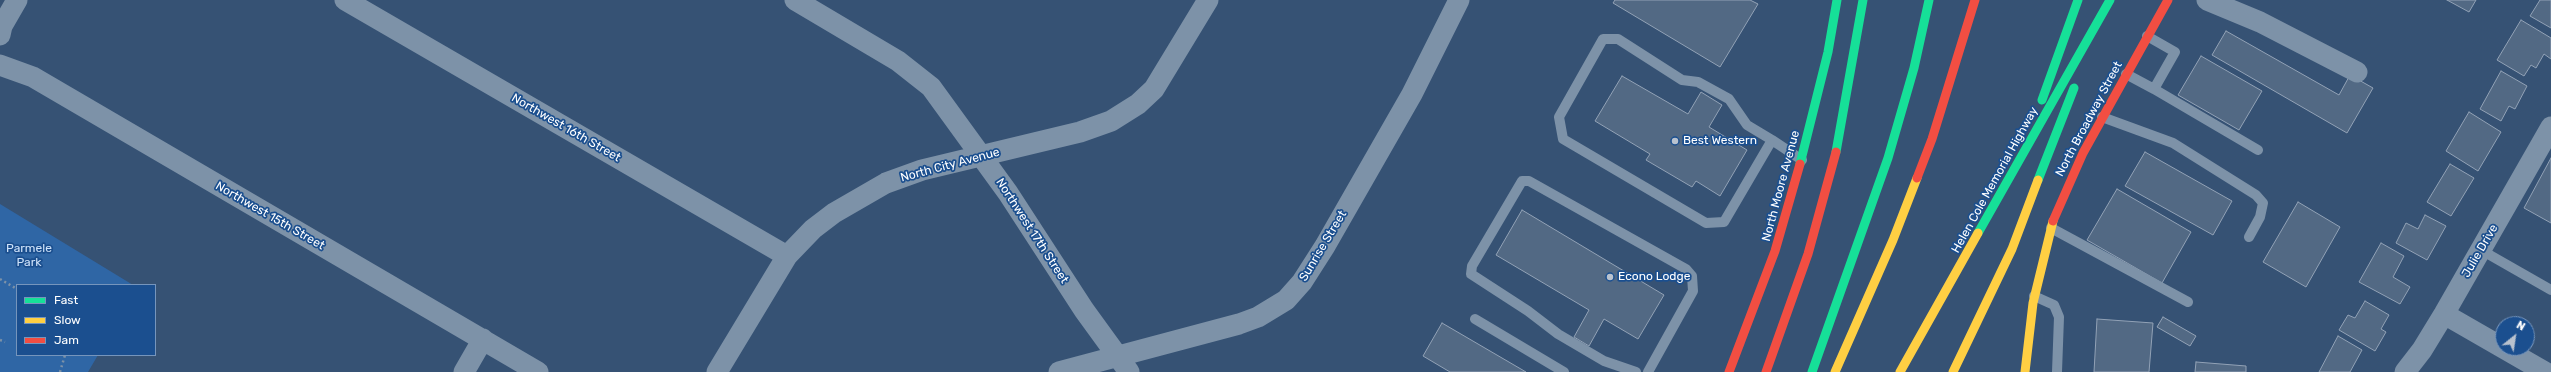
<!DOCTYPE html>
<html>
<head>
<meta charset="utf-8">
<style>
  body { margin:0 }
  #map { position:relative; width:2551px; height:372px; overflow:hidden; background:#365274; font-family:Rubik,sans-serif }
  canvas { display:block }
  .legend { position:absolute; left:16px; top:284px; width:140px; height:72px; box-sizing:border-box; background:#1b4f8f; border:1px solid #7695bc; margin:0; padding:5px 7px; list-style:none; font-size:12px; color:#fff }
  .legend li { display:flex; align-items:center; gap:8px; height:20px }
  .legend b { width:20px; border:1px solid #7695bc }
  .north { position:absolute; left:2495px; top:316px; width:40px; height:40px; box-sizing:border-box; background:#1b4f8f; border:1px solid #7695bc; border-radius:50%; rotate:30deg; font-size:11px; font-weight:700; line-height:16px; text-align:center; color:#fff }
  .north::after { content:''; display:block; margin:auto; width:14px; height:18px; background:#b9c2ce; clip-path:polygon(50% 0,100% 100%,50% 72%,0 100%) }
</style>
</head>
<body>
<div id="map">
<canvas width="2551" height="372"></canvas>
<ul class="legend">
<li><b style="height:5px;background:#16e098"></b>Fast</li>
<li><b style="height:5px;background:#ffcf43"></b>Slow</li>
<li><b style="height:5px;background:#f24e42"></b>Jam</li>
</ul>
<div class="north">N</div>
</div>
<script>
const context = document.querySelector('canvas').getContext('2d');
context.lineJoin = 'round';
function fillPath(path, color) { context.fillStyle = color; context.fill(path, 'evenodd'); }
const poly = rows => new Path2D(rows.map(r => 'M' + r).join(''));
function strokePath(path, color, width, dash) { context.strokeStyle = color; context.lineWidth = width; context.lineCap = dash ? 'butt' : 'round'; context.setLineDash(dash || []); context.stroke(path); }
function drawText(font, color, halo, rows, align = 'center') {
  context.font = font + ' Rubik,sans-serif'; context.lineWidth = 3.5; context.setLineDash([]); context.textBaseline = 'middle'; context.strokeStyle = halo; context.fillStyle = color; for (const [text, x, y, turn = 0] of rows) {
    context.save(); context.translate(x, y); context.rotate((+turn || 0) * Math.PI / 180); context.textAlign = isNaN(turn) ? turn : align; if (halo) context.strokeText(text, 0, 0); context.fillText(text, 0, 0); context.restore();
  }
}
fillPath(poly([
  [0,204,133,285,17,285,17,355,98,355,88,372,0,372]
]), '#2f66a5');
const building = poly([
  [1615,0,1750,0,1758,4,1720,67,1613,3,1615,0],
  [2447,0,2476,0,2469,12,2447,0],
  [2540,0,2551,0,2551,28,2530,16,2540,0],
  [2521,20,2551,38,2551,59,2544,54,2536,68,2531,65,2524,76,2497,60,2521,20],
  [2226,31,2339,95,2350,75,2373,88,2347,133,2212,55,2226,31],
  [2201,56,2262,91,2239,130,2178,95,2201,56],
  [2501,71,2527,86,2515,109,2509,106,2501,121,2480,109,2501,71],
  [1622,76,1688,114,1701,92,1722,105,1709,127,1747,150,1720,196,1696,181,1692,187,1646,160,1650,154,1595,121,1622,76],
  [2469,112,2501,132,2478,171,2446,151,2469,112],
  [2145,152,2232,201,2213,235,2125,186,2145,152],
  [2551,158,2551,223,2524,208,2551,158],
  [2450,164,2474,178,2451,216,2427,202,2450,164],
  [2117,189,2191,232,2162,283,2087,240,2117,189],
  [2298,202,2340,227,2306,287,2263,262,2298,202],
  [1522,210,1664,295,1638,339,1604,319,1589,346,1574,337,1589,310,1496,255,1522,210],
  [2425,215,2446,226,2427,260,2396,243,2406,223,2418,229,2425,215],
  [2381,243,2404,256,2393,277,2410,287,2400,304,2359,282,2381,243],
  [2365,301,2389,315,2381,329,2386,332,2375,351,2339,330,2348,315,2355,318,2365,301],
  [2163,317,2196,336,2190,346,2157,327,2163,317],
  [2097,319,2153,323,2149,372,2094,372,2097,319],
  [1442,323,1526,372,1450,372,1423,356,1442,323],
  [2338,336,2362,350,2350,372,2319,372,2338,336],
  [2196,362,2246,366,2246,372,2195,372,2196,362]
]);
fillPath(building, '#526984');
strokePath(building, '#92a2b6', 1);
strokePath(poly([
  [0,279,17,289],
  [0,340,5,342],
  [60,372,65,355]
]), '#7d92a8', 2.5, [2, 3]);
strokePath(poly([
  [2126,74,2154,89,2175,52,2147,36],
  [2154,89,2258,150],
  [2102,117,2173,143,2256,195,2263,203,2260,217,2249,237],
  [1772,140,1724,222,1706,223,1563,139,1559,117,1603,39,1618,39,1682,80,1698,82,1729,99,1747,125,1772,140,1802,160],
  [2051,228,2188,302],
  [2481,250,2551,290],
  [2034,296,2054,305,2059,317,2057,372],
  [1475,319,1564,372],
  [1636,372,1604,361,1558,334,1528,311,1471,274,1472,266,1522,181,1529,181,1686,269,1692,276,1693,291,1648,372]
]), '#7d92a8', 10);
strokePath(poly([
  [345,0,787,256],
  [795,0,898,61,931,87,1008,193,1084,310,1129,372],
  [2207,0,2260,22,2357,72],
  [0,35,2,26,17,0],
  [0,65,33,77,538,372],
  [2444,314,2545,372],
  [464,372,483,339],
  [717,372,787,256,813,229,834,213,886,183,922,170,1080,132,1111,121,1138,104,1154,89,1208,0],
  [1059,372,1239,324,1258,317,1286,300,1302,282,1325,246,1412,94,1459,0],
  [2405,372,2422,350,2444,314,2551,127]
]), '#7d92a8', 21);
strokePath(poly([
  [2042,100,2078,0],
  [1836,152,1863,0],
  [1800,164,1828,52,1837,0],
  [2038,180,2074,88],
  [1978,233,2110,0],
  [1812,372,1888,158,1914,68,1929,0]
]), '#16e098', 9);
strokePath(poly([
  [1835,372,1893,240,1917,178],
  [1900,372,1978,233],
  [1953,372,2012,249,2038,180],
  [2025,372,2033,303,2053,221]
]), '#ffcf43', 9);
strokePath(poly([
  [1917,178,1932,139,1975,0],
  [2053,221,2083,153,2168,0],
  [1729,372,1775,251,1800,164],
  [1766,372,1808,254,1836,152]
]), '#f24e42', 9);
for (const [x, y, r, color] of [
  [1675,141,4,"#b9c2ce"],
  [1610,277,4,"#b9c2ce"]
]) { const dot = new Path2D(); dot.arc(x, y, r, 0, 2 * Math.PI); context.fillStyle = color; context.fill(dot); strokePath(dot, '#1b4f8f', 1.5); }
drawText('12px', '#fff', '#1b4f8f', [
  ["North Broadway Street",2089,119,-62],
  ["Northwest 16th Street",566,128,30],
  ["North City Avenue",950,165,-15],
  ["Helen Cole Memorial Highway",1995,180,-61],
  ["North Moore Avenue",1781,186,-75],
  ["Northwest 15th Street",270,216,30],
  ["Northwest 17th Street",1032,231,57],
  ["Sunrise Street",1323,246,-59],
  ["Julie Drive",2480,251,-60]
]);
drawText('12px', '#fff', '#1b4f8f', [
  ["Best Western",1683,141],
  ["Econo Lodge",1618,277]
], 'left');
drawText('12px', '#cfe3fa', '#1b4f8f', [
  ["Parmele",29,249],
  ["Park",29,263]
]);
</script>
</body>
</html>
